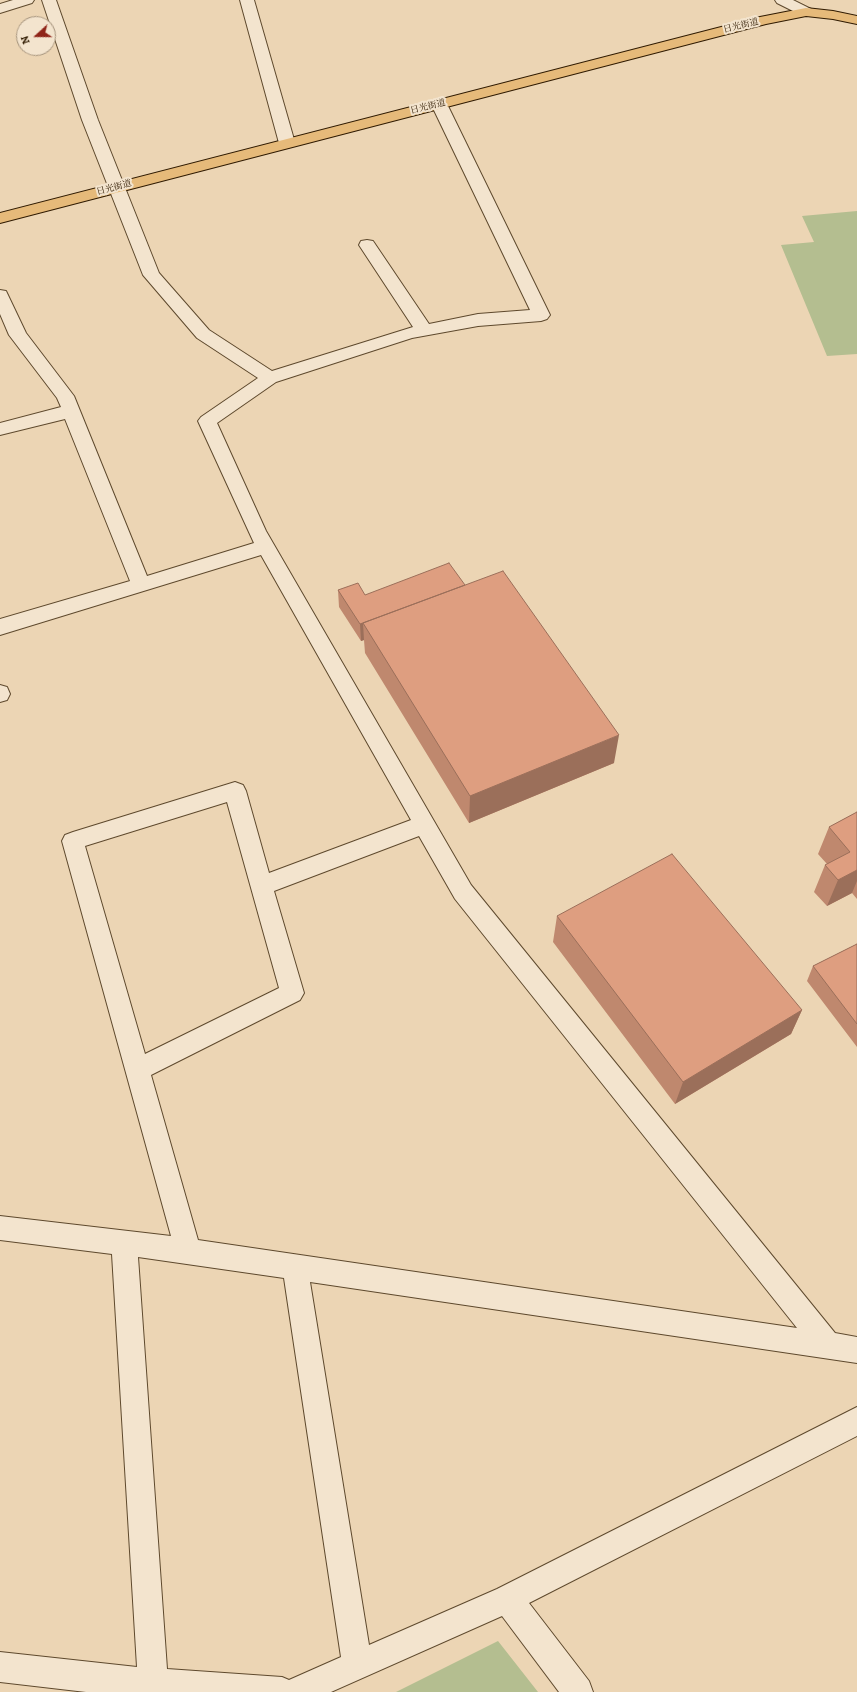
<!DOCTYPE html>
<html>
<head>
<meta charset="utf-8">
<style>
  body { margin:0 }
  #map { position:relative; width:857px; height:1692px; overflow:hidden; background:#ecd5b4; font-family:Alegreya,serif }
  canvas { display:block }
  .north { position:absolute; left:16px; top:16px; width:40px; height:40px; box-sizing:border-box; background:#f3e4ce; border:1px solid #a5937c; border-radius:50%; rotate:249deg; font-size:11px; font-weight:700; line-height:16px; text-align:center; color:#2f1a00 }
  .north::after { content:''; display:block; margin:auto; width:14px; height:18px; background:#8f2418; clip-path:polygon(50% 0,100% 100%,50% 72%,0 100%) }
</style>
</head>
<body>
<div id="map">
<canvas width="857" height="1692"></canvas>
<div class="north">N</div>
</div>
<script>
const context = document.querySelector('canvas').getContext('2d');
context.lineJoin = 'round';
function fillPath(path, color) { context.fillStyle = color; context.fill(path, 'evenodd'); }
const poly = rows => new Path2D(rows.map(r => 'M' + r).join(''));
function strokePath(path, color, width, dash) { context.strokeStyle = color; context.lineWidth = width; context.lineCap = dash ? 'butt' : 'round'; context.setLineDash(dash || []); context.stroke(path); }
function drawText(font, color, halo, rows, align = 'center') {
  context.font = font + ' Alegreya,"Noto Serif JP",serif'; context.lineWidth = 4; context.setLineDash([]); context.textBaseline = 'middle'; context.strokeStyle = halo; context.fillStyle = color; for (const [text, x, y, turn = 0] of rows) {
    context.save(); context.translate(x, y); context.rotate((+turn || 0) * Math.PI / 180); context.textAlign = isNaN(turn) ? turn : align; if (halo) context.strokeText(text, 0, 0); context.fillText(text, 0, 0); context.restore();
  }
}
fillPath(poly([
  [857,211,857,354,827,356,781,245,814,242,802,216],
  [498,1641,538,1692,396,1692]
]), '#b4be90');
const minor = poly([
  [13,0,34,0,32,3,0,13,0,4,13,0],
  [42,0,56,0,98,120,159,273,209,330,272,371,413,327,359,245,361,241,367,240,373,241,429,324,478,314,530,310,431,104,434,101,439,99,444,101,447,104,550,315,547,319,541,321,478,326,412,338,276,382,217,423,266,531,471,885,835,1333,857,1337,857,1363,310,1282,369,1645,497,1589,857,1407,857,1436,529,1603,589,1681,593,1692,559,1692,502,1616,331,1692,86,1692,0,1682,0,1652,137,1667,112,1254,0,1240,0,1216,171,1236,62,841,65,835,73,832,235,782,243,785,246,791,269,873,411,820,261,555,0,635,0,619,130,581,65,419,0,435,0,423,61,407,57,398,9,335,0,314,0,290,6,291,26,333,74,396,147,576,254,543,198,421,201,417,258,378,197,338,143,275,82,120,42,0],
  [227,802,279,988,145,1054,85,846,227,802],
  [419,836,455,899,797,1328,198,1240,151,1075,300,1000,304,993,274,891,419,836],
  [138,1257,284,1278,341,1657,289,1680,282,1677,167,1669,138,1257],
  [240,0,254,0,295,143,292,146,287,148,282,146,279,143,240,0],
  [775,0,793,0,811,9,813,12,811,15,806,16,801,15,777,3,775,0],
  [0,685,7,687,10,694,7,700,0,702,0,685]
]);
const major = poly([
  [806,8,833,11,857,16,857,24,833,19,806,16,766,24,0,223,0,213,760,17,806,8]
]);
strokePath(minor, '#5e492d', 2);
strokePath(major, '#2f1a00', 2);
fillPath(minor, '#f3e4ce');
fillPath(major, '#e6ba7a');
fillPath(poly([
  [465,586,614,763,469,823,365,653,364,640,361,641,339,607,338,590,365,595],
  [857,812,857,899,852,893,827,906,814,892,825,865,827,864,818,854,829,827],
  [557,916,802,1010,791,1034,675,1104,553,942],
  [857,944,857,1047,807,981,813,966]
]), '#bf886e');
fillPath(poly([
  [363,623,364,640,361,641,360,624],
  [619,735,614,763,469,823,470,796],
  [857,870,857,881,852,893,827,906,838,880],
  [802,1010,791,1034,675,1104,683,1082]
]), '#9b6f5a');
const building = poly([
  [449,563,465,585,360,624,338,590,358,583,365,595,449,563],
  [503,571,619,735,470,796,363,623,503,571],
  [857,812,857,870,838,880,825,865,850,852,829,827,857,812],
  [672,854,802,1010,683,1082,557,916,672,854],
  [857,944,857,1024,813,966,857,944]
]);
fillPath(building, '#de9e80');
strokePath(building, '#9b6f5a', 1);
drawText('9px', '#2f1a00', '#f3e4ce', [
  ["日光街道",741,26,-14],
  ["日光街道",428,107,-14],
  ["日光街道",114,188,-15]
]);
</script>
</body>
</html>
